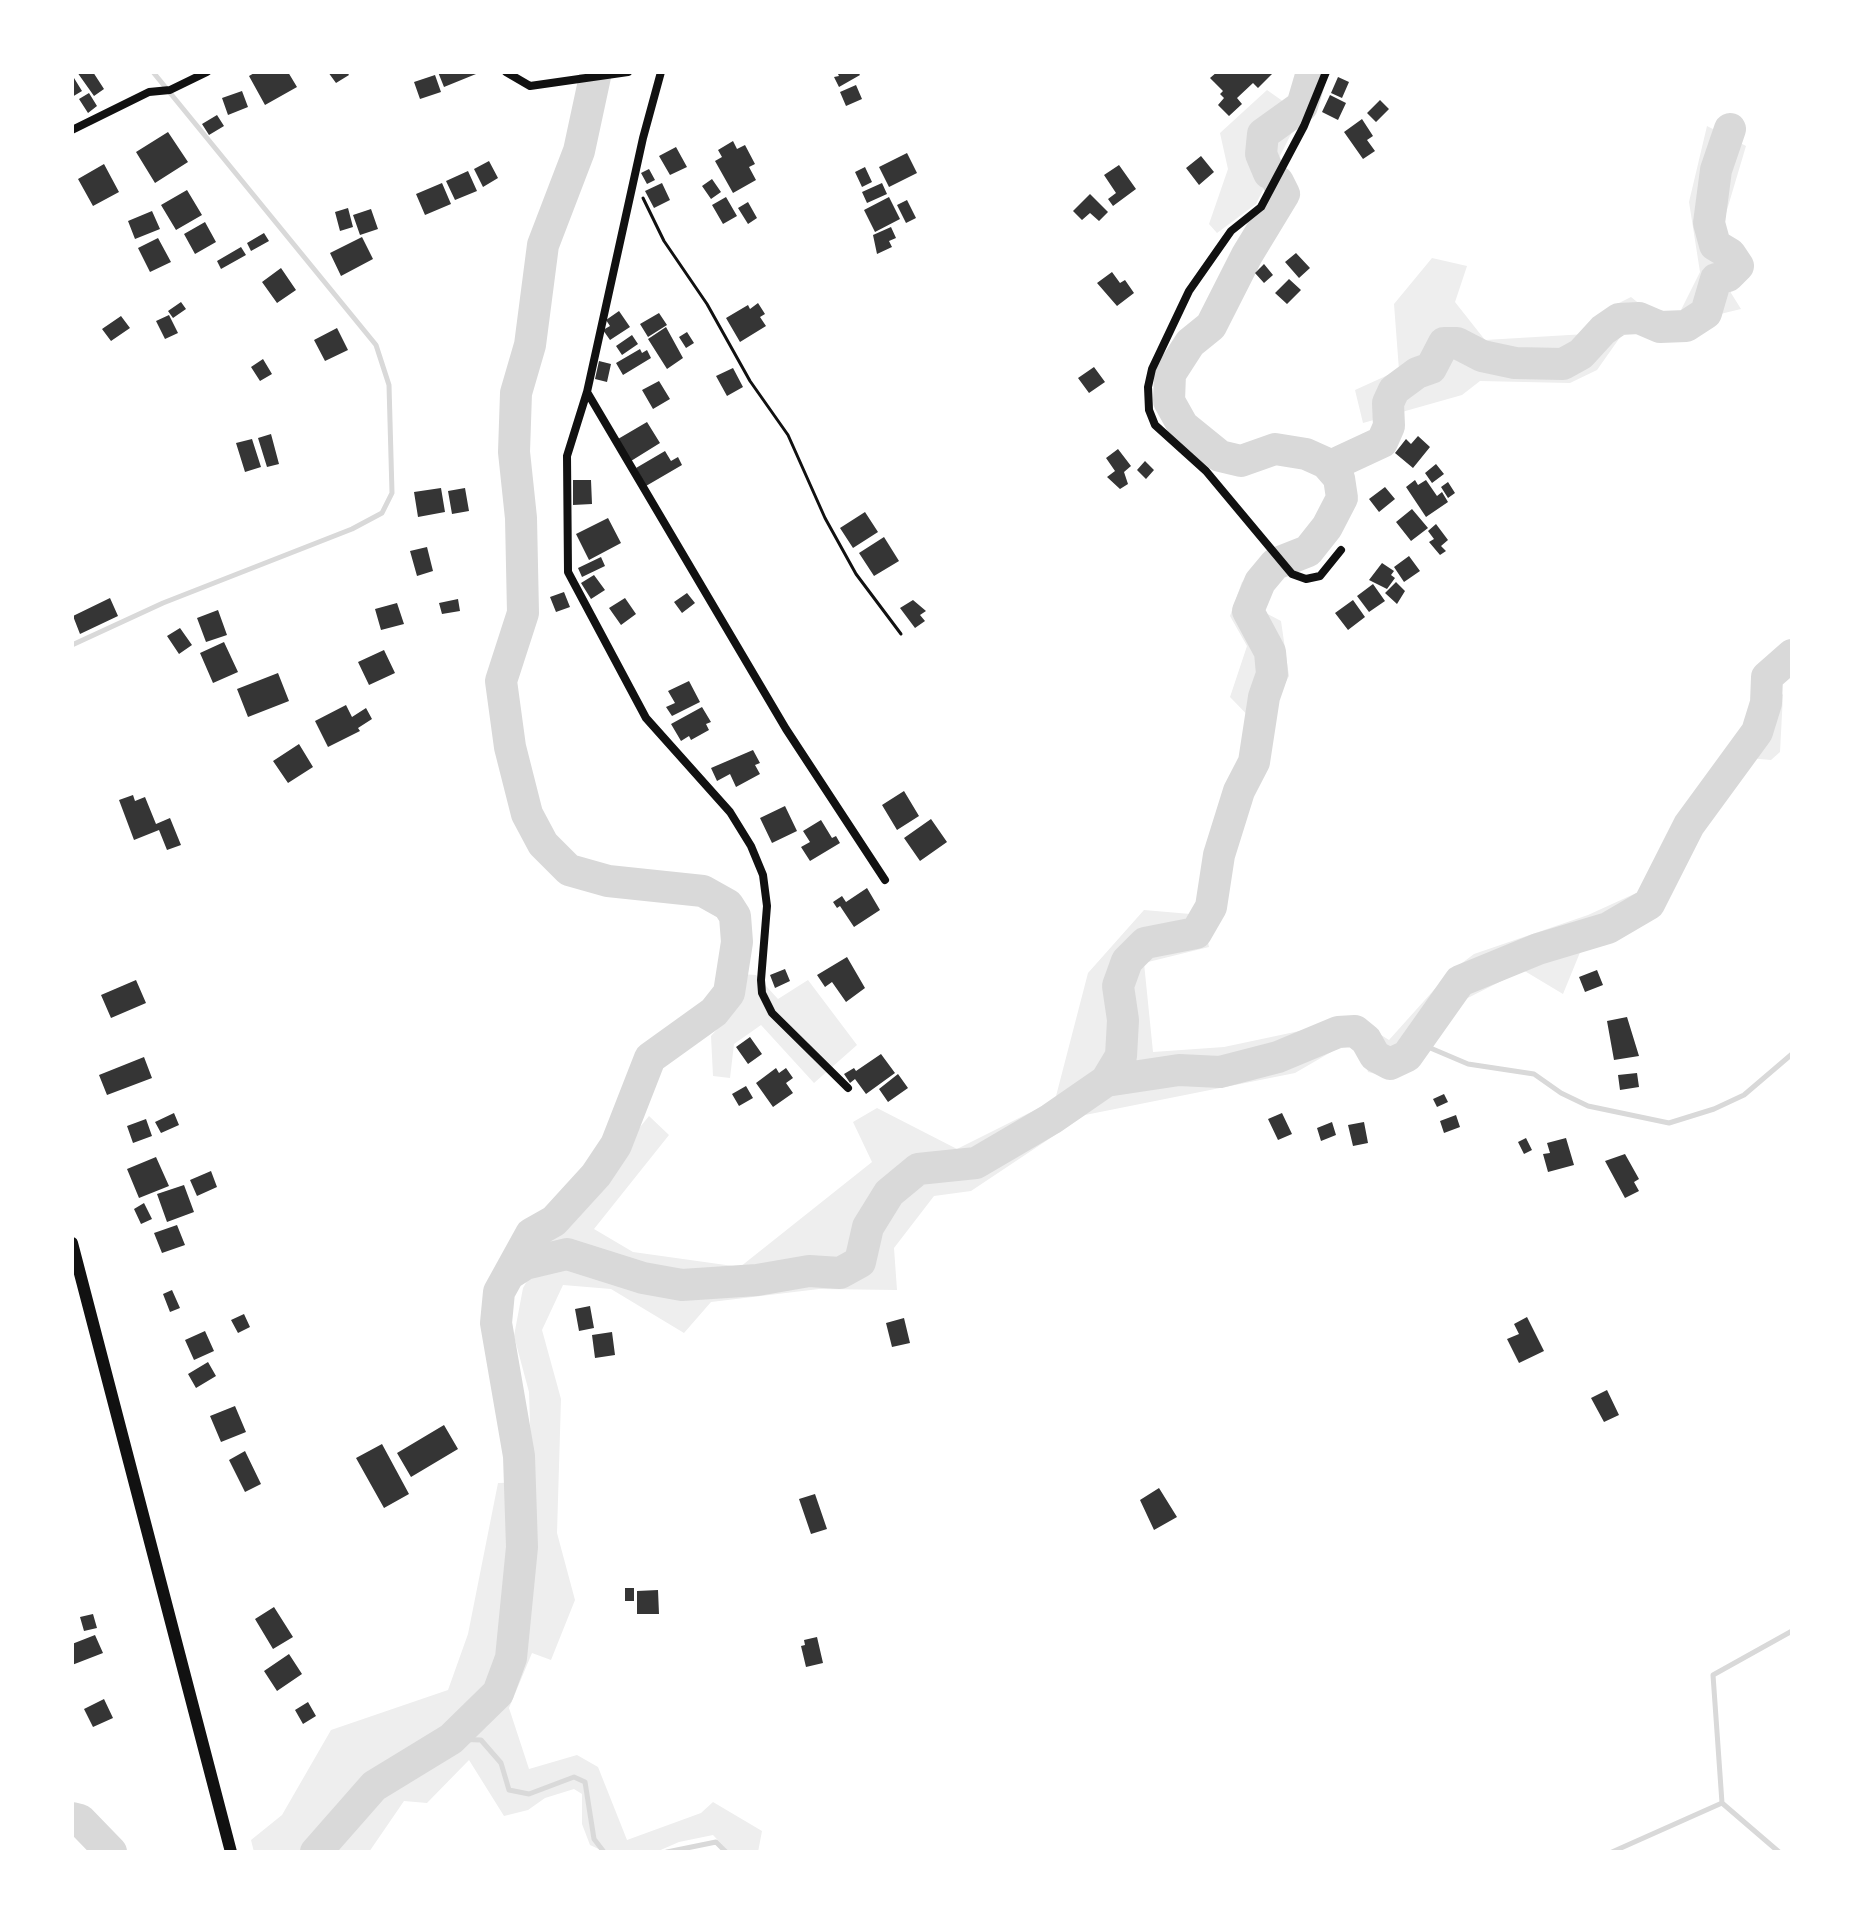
<!DOCTYPE html>
<html>
<head>
<meta charset="utf-8">
<style>
  body { margin:0 }
  #map { position:relative; width:1864px; height:1924px; overflow:hidden; background:#fff; font-family:Bitter,serif }
  canvas { display:block }
  .frame { position:absolute; inset:0; border:74px solid #fff; pointer-events:none }
</style>
</head>
<body>
<div id="map">
<canvas width="1864" height="1924"></canvas>
<div class="frame"></div>
</div>
<script>
const context = document.querySelector('canvas').getContext('2d');
context.lineJoin = 'round';
function fillPath(path, color) { context.fillStyle = color; context.fill(path, 'evenodd'); }
const poly = rows => new Path2D(rows.map(r => 'M' + r).join(''));
function strokePath(path, color, width, dash) { context.strokeStyle = color; context.lineWidth = width; context.lineCap = dash ? 'butt' : 'round'; context.setLineDash(dash || []); context.stroke(path); }
fillPath(poly([
  [1267,90,1301,114,1256,204,1217,233,1209,224,1228,169,1220,133],
  [1707,126,1746,146,1721,230,1731,293,1741,309,1712,316,1696,338,1634,331,1621,336,1597,370,1570,383,1480,381,1462,395,1363,423,1355,390,1399,370,1394,304,1432,258,1467,266,1455,302,1485,340,1586,334,1613,306,1631,297,1657,318,1680,312,1700,272,1689,202],
  [1264,564,1281,578,1260,610,1281,621,1289,676,1260,728,1230,697,1247,646,1230,616,1242,582],
  [1766,667,1783,695,1780,752,1771,760,1748,758,1739,747,1751,729,1750,712],
  [1668,857,1685,863,1653,913,1606,945,1581,950,1563,994,1523,970,1454,1005,1392,1078,1368,1072,1360,1044,1338,1048,1295,1073,1085,1115,971,1191,934,1196,894,1248,897,1290,819,1289,711,1302,684,1333,611,1289,563,1285,542,1330,561,1399,557,1533,575,1600,551,1660,532,1653,509,1708,529,1769,577,1755,598,1767,627,1840,701,1813,713,1802,762,1831,758,1852,729,1852,713,1835,679,1842,656,1852,605,1852,590,1845,582,1824,582,1794,574,1789,545,1798,528,1810,504,1816,469,1760,427,1803,404,1801,369,1852,254,1852,251,1840,282,1815,331,1730,448,1690,468,1634,498,1483,532,1482,529,1392,514,1336,523,1288,557,1230,649,1116,669,1135,594,1229,633,1252,740,1267,872,1162,853,1122,877,1108,957,1149,1055,1100,1088,973,1144,910,1202,915,1209,947,1144,963,1153,1052,1224,1047,1356,1019,1389,1040,1450,972,1474,954,1588,915,1645,889],
  [741,974,756,975,778,999,808,980,857,1045,814,1083,761,1025,734,1044,730,1078,713,1076,711,1036,737,1007]
]), '#eee');
strokePath(poly([
  [72,645,163,603,352,529,382,513,392,493,389,385,376,345,153,72],
  [1413,1046,1428,1047,1468,1064,1534,1074,1561,1093,1588,1106,1669,1123,1714,1109,1744,1095,1792,1054],
  [451,1739,481,1740,501,1763,509,1790,529,1794,574,1777,585,1782,594,1839,604,1852],
  [1722,1803,1713,1675,1792,1631],
  [667,1852,716,1842,726,1852],
  [1612,1852,1722,1803,1779,1852]
]), '#d9d9d9', 5);
strokePath(poly([
  [1269,173,1261,154,1263,134,1302,106,1312,72],
  [1334,472,1339,462,1382,442,1389,426,1388,403,1394,390,1417,373,1431,368,1444,343,1457,343,1482,356,1515,363,1563,364,1581,354,1603,330,1619,319,1639,318,1660,327,1686,326,1706,313,1716,279,1728,276,1738,266,1730,254,1715,245,1709,223,1716,170,1730,129],
  [1106,1081,1179,1070,1220,1072,1278,1057,1338,1032,1355,1031,1366,1040,1375,1056,1390,1064,1407,1056,1460,981,1538,949,1608,928,1649,904,1689,825,1757,732,1766,703,1767,677,1792,655],
  [511,1273,525,1264,567,1254,643,1278,682,1285,757,1280,809,1271,840,1273,860,1262,868,1227,889,1193,918,1169,976,1163,1051,1119,1106,1081,1121,1056,1123,1020,1118,986,1127,961,1145,943,1196,933,1211,907,1219,855,1239,791,1254,762,1264,697,1272,674,1270,652,1248,611,1260,582,1275,564,1308,551,1327,527,1342,498,1339,478,1326,463,1306,454,1275,449,1241,461,1220,456,1183,426,1169,401,1170,374,1190,343,1211,326,1247,255,1284,194,1278,182],
  [72,1818,80,1820,111,1852],
  [316,1852,374,1786,451,1739,498,1693,511,1658,522,1547,519,1456,496,1323,499,1292,531,1234,554,1221,596,1175,616,1145,650,1058,714,1012,729,993,737,942,735,916,728,905,703,891,608,881,569,870,543,844,527,814,510,747,501,681,523,613,521,518,514,452,516,393,530,345,543,245,579,151,596,72]
]), '#d9d9d9', 32);
fillPath(poly([
  [77,72,93,72,104,89,94,96],
  [256,72,288,72,297,87,265,105,249,76],
  [328,72,347,72,349,75,336,83],
  [438,72,475,72,476,74,444,87],
  [837,72,858,72,860,75,839,87,834,77,839,76],
  [1217,72,1259,73,1274,72,1258,88,1253,83,1237,98,1242,104,1229,116,1218,105,1224,98,1220,94,1223,91,1210,78],
  [435,75,441,92,420,99,414,82],
  [1338,77,1349,82,1342,98,1331,93],
  [74,78,82,91,72,97,72,80],
  [856,85,862,99,846,106,840,92],
  [242,91,248,107,228,115,222,98],
  [89,93,97,106,88,113,79,99],
  [1330,95,1346,103,1338,120,1322,112],
  [1380,100,1389,109,1376,122,1367,113],
  [217,115,224,126,209,135,202,124],
  [1362,119,1373,136,1367,140,1375,151,1363,159,1344,132],
  [168,132,188,162,155,183,136,152],
  [733,141,737,149,745,145,755,164,749,167,756,180,733,193,715,161,722,157,718,150],
  [676,147,687,167,670,175,659,156],
  [907,153,917,173,889,187,879,167],
  [1201,156,1214,172,1199,185,1186,168],
  [489,161,498,178,483,187,474,169],
  [104,164,119,192,93,206,78,179],
  [1119,165,1136,189,1113,206,1108,199,1116,193,1104,175],
  [865,167,872,182,862,187,855,172],
  [649,169,655,180,647,184,641,173],
  [468,171,477,191,455,200,446,181],
  [712,179,721,192,711,199,702,186],
  [442,183,451,204,425,215,416,194],
  [662,183,670,200,654,208,645,191],
  [882,183,887,194,867,203,862,192],
  [187,190,202,215,176,230,161,205],
  [1090,194,1108,212,1099,221,1090,213,1082,220,1073,211],
  [726,197,737,216,723,224,712,205],
  [889,197,900,219,875,232,864,210],
  [907,200,916,218,906,223,897,205],
  [748,202,757,218,748,224,738,208],
  [348,208,353,227,340,231,335,212],
  [371,209,378,229,360,235,353,215],
  [152,211,160,229,135,239,128,221],
  [205,222,216,242,195,254,184,234],
  [891,227,896,238,889,241,892,247,877,254,873,235],
  [264,233,269,241,251,251,247,243],
  [362,237,373,259,341,276,330,253],
  [158,238,171,262,150,272,138,248],
  [241,247,246,255,221,269,217,261],
  [1296,253,1310,268,1299,278,1285,262],
  [1264,264,1273,275,1264,283,1255,273],
  [281,268,296,290,277,303,262,282],
  [1112,272,1120,283,1125,280,1134,293,1117,306,1097,283],
  [1289,279,1301,290,1287,304,1275,293],
  [181,302,186,309,173,318,168,311],
  [758,303,765,314,760,317,766,326,740,342,726,318,748,305,750,309],
  [619,311,630,327,610,340,603,330,610,326,606,320],
  [659,313,667,325,648,337,640,324],
  [169,315,178,333,165,339,156,321],
  [121,316,130,328,111,341,102,329],
  [666,327,683,358,667,369,648,339],
  [337,328,348,350,325,361,314,340],
  [687,332,694,343,686,348,679,337],
  [632,335,638,344,622,355,616,346],
  [640,349,642,353,647,350,651,358,623,375,616,363],
  [263,359,272,374,260,381,251,367],
  [599,361,611,364,607,382,595,379],
  [1094,367,1105,382,1089,393,1078,378],
  [733,368,743,387,727,396,716,376],
  [659,381,670,399,653,409,642,390],
  [647,422,660,443,631,461,618,439],
  [271,434,279,464,267,467,258,438],
  [1418,436,1430,447,1413,468,1395,453,1406,439,1411,444],
  [252,439,261,467,245,472,236,443],
  [1118,449,1131,466,1124,472,1128,484,1120,489,1107,477,1115,471,1106,458],
  [665,451,671,461,678,457,682,465,646,486,636,468],
  [1145,461,1154,470,1146,479,1137,470],
  [1436,464,1444,474,1432,483,1425,473],
  [573,480,591,480,592,504,573,505],
  [1415,480,1418,485,1426,480,1437,496,1442,492,1448,502,1426,517,1406,487],
  [1448,482,1455,493,1448,498,1441,487],
  [1385,487,1395,499,1379,512,1369,499],
  [441,488,445,512,418,517,414,492],
  [465,488,469,511,452,514,448,491],
  [1412,509,1428,528,1411,541,1396,522],
  [865,512,878,532,853,548,840,528],
  [608,518,621,543,589,560,576,534],
  [1436,524,1448,540,1441,546,1446,551,1440,555,1429,542,1434,539,1428,531],
  [884,537,899,561,874,576,859,553],
  [427,547,433,571,417,576,410,551],
  [1409,556,1420,571,1404,582,1394,567],
  [601,557,605,566,582,577,578,568],
  [1382,563,1394,571,1391,575,1395,578,1387,589,1369,580],
  [594,575,605,590,591,599,581,583],
  [1396,582,1405,591,1397,604,1385,593],
  [1373,584,1385,601,1369,612,1357,596],
  [564,592,570,607,556,612,550,597],
  [687,593,695,603,682,613,674,602],
  [110,598,118,616,80,634,73,616],
  [625,598,636,614,621,625,609,608],
  [458,599,460,611,442,614,439,603],
  [913,600,926,611,920,615,925,621,915,628,900,608],
  [1353,600,1365,617,1348,630,1335,613],
  [397,603,404,624,381,630,375,609],
  [218,610,227,635,206,642,197,618],
  [180,628,192,645,179,654,167,636],
  [224,642,238,672,213,683,200,653],
  [384,650,395,673,369,685,358,662],
  [278,673,289,701,248,717,237,689],
  [689,681,700,702,672,716,666,707,675,703,668,691],
  [346,705,352,717,366,708,372,719,358,728,360,731,328,747,315,721],
  [702,707,711,722,706,724,709,730,691,740,689,736,681,741,671,724],
  [299,744,313,767,288,783,273,761],
  [753,750,760,763,755,765,760,774,736,787,730,774,717,781,711,768],
  [904,791,919,816,897,830,882,805],
  [133,795,135,801,145,797,156,824,170,818,181,845,167,850,159,830,134,840,119,800],
  [785,806,797,831,772,843,760,818],
  [931,819,947,842,920,861,904,838],
  [821,820,832,838,836,836,840,843,810,861,801,847,810,842,803,831],
  [867,888,880,910,854,927,840,906,837,908,833,902,842,896,846,902],
  [847,957,865,988,846,1002,832,982,825,987,817,975],
  [785,969,790,981,775,988,770,975],
  [1597,970,1603,985,1585,992,1579,977],
  [136,980,146,1003,111,1018,101,995],
  [1627,1017,1639,1056,1614,1060,1607,1021],
  [750,1037,762,1054,748,1064,736,1047],
  [881,1054,895,1073,866,1094,855,1079,850,1083,844,1074,854,1068,856,1071],
  [144,1057,152,1078,107,1095,99,1075],
  [776,1068,779,1073,786,1068,793,1078,786,1083,793,1093,773,1107,756,1083],
  [1637,1073,1639,1087,1620,1090,1618,1075],
  [898,1074,908,1088,888,1102,879,1089],
  [746,1086,753,1098,739,1106,732,1094],
  [1444,1094,1448,1102,1437,1107,1433,1099],
  [174,1113,179,1125,161,1133,155,1122],
  [1282,1113,1292,1134,1278,1140,1268,1119],
  [1456,1115,1460,1127,1444,1133,1440,1121],
  [146,1119,152,1136,133,1143,127,1126],
  [1332,1122,1336,1135,1321,1141,1317,1128],
  [1364,1122,1368,1143,1353,1146,1348,1125],
  [1526,1138,1532,1150,1524,1154,1518,1142],
  [1566,1138,1574,1165,1548,1172,1543,1154,1550,1153,1547,1143],
  [1625,1154,1639,1179,1634,1182,1639,1191,1625,1198,1605,1161],
  [156,1157,169,1186,139,1198,127,1169],
  [211,1171,217,1187,197,1196,190,1180],
  [184,1185,194,1212,167,1222,157,1194],
  [144,1203,152,1219,141,1224,134,1209],
  [177,1225,185,1245,162,1253,154,1233],
  [172,1290,180,1308,170,1312,163,1294],
  [590,1306,594,1328,579,1331,575,1309],
  [244,1314,250,1327,238,1333,231,1320],
  [1527,1317,1544,1351,1519,1363,1507,1339,1519,1334,1514,1324],
  [904,1318,910,1343,892,1347,886,1323],
  [205,1331,214,1351,194,1360,185,1340],
  [612,1332,615,1355,595,1358,592,1335],
  [208,1362,216,1376,196,1388,188,1374],
  [1607,1390,1619,1415,1604,1422,1591,1398],
  [235,1406,246,1432,221,1442,210,1416],
  [444,1425,458,1449,411,1477,397,1453],
  [382,1444,409,1494,384,1508,356,1458],
  [245,1451,261,1484,245,1492,229,1460],
  [1159,1488,1177,1517,1154,1530,1140,1500],
  [815,1494,827,1529,811,1534,799,1499],
  [625,1588,634,1588,634,1601,625,1601],
  [658,1590,659,1614,637,1614,637,1591],
  [274,1607,293,1637,273,1649,255,1619],
  [93,1614,97,1628,84,1631,80,1617],
  [95,1635,103,1653,72,1665,72,1644],
  [817,1637,823,1663,806,1667,801,1646,805,1645,804,1640],
  [289,1654,302,1674,277,1691,264,1671],
  [104,1699,113,1718,93,1727,84,1709],
  [308,1702,316,1716,303,1724,295,1710]
]), '#353535');
strokePath(poly([
  [643,198,664,241,707,304,750,381,788,435,825,518,856,574,901,634]
]), '#111', 3);
strokePath(poly([
  [506,72,530,86,628,72],
  [661,72,643,138,587,392,786,729,885,880],
  [1326,72,1304,126,1261,207,1231,231,1189,291,1152,369,1148,387,1149,410,1155,425,1206,471,1292,574,1306,579,1320,576,1341,550],
  [72,130,149,92,170,90,207,72],
  [587,392,567,456,568,572,646,718,730,812,751,846,763,875,767,906,761,980,762,993,772,1013,848,1088]
]), '#111', 8);
strokePath(poly([
  [72,1243,231,1852]
]), '#111', 12);
</script>
</body>
</html>
